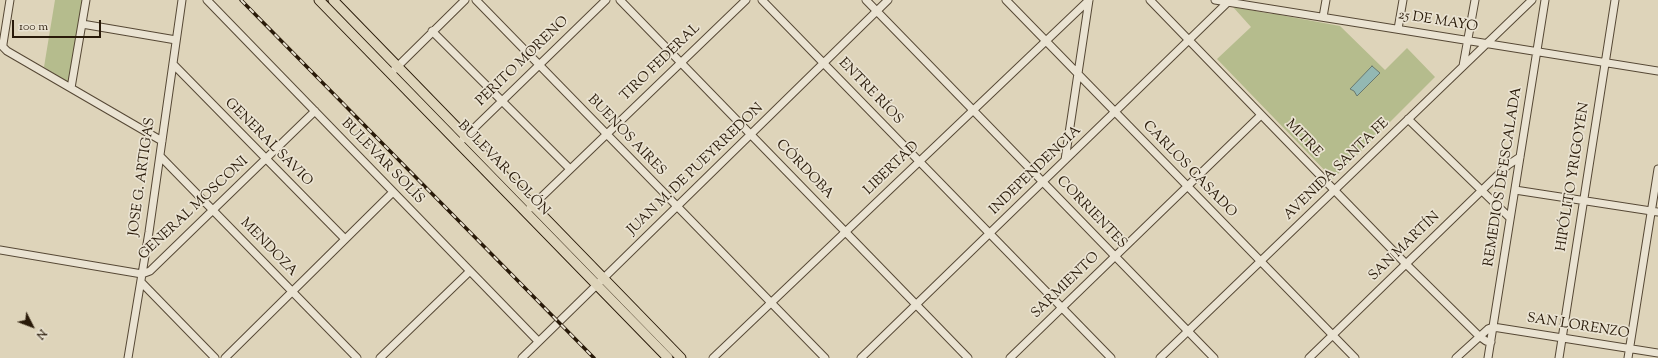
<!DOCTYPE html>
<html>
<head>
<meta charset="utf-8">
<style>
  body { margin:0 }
  #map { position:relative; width:1658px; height:358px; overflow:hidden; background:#ded4ba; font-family:"Sorts Mill Goudy",serif }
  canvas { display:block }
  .north { position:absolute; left:12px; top:306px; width:40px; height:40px; -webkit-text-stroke:3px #eae3d2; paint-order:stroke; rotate:132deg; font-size:11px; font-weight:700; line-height:16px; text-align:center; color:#291a09 }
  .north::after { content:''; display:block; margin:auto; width:14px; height:18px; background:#291a09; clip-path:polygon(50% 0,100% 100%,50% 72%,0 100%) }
  .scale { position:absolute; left:12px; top:20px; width:89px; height:18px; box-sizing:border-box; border:2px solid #291a09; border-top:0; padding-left:5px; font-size:12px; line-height:14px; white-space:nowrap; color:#291a09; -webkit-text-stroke:3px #eae3d2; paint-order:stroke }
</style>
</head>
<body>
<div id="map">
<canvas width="1658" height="358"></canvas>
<div class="north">N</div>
<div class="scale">100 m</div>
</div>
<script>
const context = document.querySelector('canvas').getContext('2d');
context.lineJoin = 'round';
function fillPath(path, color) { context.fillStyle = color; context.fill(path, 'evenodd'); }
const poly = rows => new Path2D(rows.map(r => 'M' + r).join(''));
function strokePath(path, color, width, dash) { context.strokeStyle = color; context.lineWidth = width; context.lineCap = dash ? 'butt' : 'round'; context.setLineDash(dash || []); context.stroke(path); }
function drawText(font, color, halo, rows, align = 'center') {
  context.font = font + ' "Sorts Mill Goudy",serif'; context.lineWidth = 3.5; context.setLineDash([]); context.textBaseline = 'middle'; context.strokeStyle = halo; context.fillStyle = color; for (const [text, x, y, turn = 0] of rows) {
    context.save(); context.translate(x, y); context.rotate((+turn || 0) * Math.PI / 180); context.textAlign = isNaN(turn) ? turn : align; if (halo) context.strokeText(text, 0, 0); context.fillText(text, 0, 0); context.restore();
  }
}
fillPath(poly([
  [55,0,83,0,69,83,44,67],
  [1233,7,1272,14,1275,11,1280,15,1340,26,1385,70,1407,48,1435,77,1333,179,1217,59,1251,27]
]), '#b5bc8d');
const water = poly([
  [1372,66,1380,73,1357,96,1354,91,1350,89,1372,66]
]);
fillPath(water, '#93b8b3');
strokePath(water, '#69796f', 1);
const minor = poly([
  [10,0,3,44,3,47,7,51,162,141],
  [207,0,538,341],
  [476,0,825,358],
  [620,0,968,358],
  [762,0,1111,358],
  [866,0,1214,358],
  [1006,0,1355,358],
  [1150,0,1406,264,1479,336,1486,341,1491,342],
  [1215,0,1658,71],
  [1323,17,1326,0],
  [82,24,176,40],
  [1398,29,1403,0],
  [432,31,570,169],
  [173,64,345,239],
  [1463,66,1475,0],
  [394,70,465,0],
  [71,88,86,0],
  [1408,119,1510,218],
  [463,139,606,0],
  [160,156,357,358],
  [1065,160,1089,0],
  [1515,190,1658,212],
  [530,208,746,0],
  [0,250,142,274,150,271,315,111],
  [141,282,215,358],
  [128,358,149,232,182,0],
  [225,358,393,192],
  [380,358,470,271],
  [522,358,888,0],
  [713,358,1089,0],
  [861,358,1228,2],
  [1010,358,1261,115],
  [1160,358,1532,0],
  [1309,358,1508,165,1520,157],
  [1456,358,1488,329,1493,327,1658,353],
  [1488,358,1545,0],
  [1559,358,1615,0],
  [1628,358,1658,169]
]);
const major = poly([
  [319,0,668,358],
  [333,0,681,358]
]);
strokePath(minor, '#564835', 9);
strokePath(major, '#291a09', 11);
strokePath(minor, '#eae3d2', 7);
strokePath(major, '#ded4ba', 9);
const rail = poly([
  [241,0,594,358]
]);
strokePath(rail, '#291a09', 3.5);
strokePath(rail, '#eae3d2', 2, [6]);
drawText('14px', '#291a09', '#eae3d2', [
  ["25 DE MAYO",1438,22,9],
  ["PERITO MORENO",523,62,-44],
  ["TIRO FEDERAL",661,63,-44],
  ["ENTRE RÍOS",870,92,46],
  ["BUENOS AIRES",626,136,46],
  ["MITRE",1303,139,46],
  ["GENERAL SAVIO",268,143,45],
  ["BULEVAR SOLÍS",382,162,46],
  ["BULEVAR COLÓN",503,169,46],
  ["LIBERTAD",892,169,-44],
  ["JUAN M. DE PUEYRREDON",696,170,-44],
  ["CÓRDOBA",804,170,46],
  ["CARLOS CASADO",1189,170,46],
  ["AVENIDA SANTA FE",1337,170,-44],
  ["INDEPENDENCIA",1036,171,-44],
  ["JOSE G. ARTIGAS",143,177,-82],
  ["REMEDIOS DE ESCALADA",1504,177,-81],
  ["HIPÓLITO YRIGOYEN",1574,177,-81],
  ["GENERAL MOSCONI",194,209,-43],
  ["CORRIENTES",1091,213,46],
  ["SAN MARTÍN",1405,247,-44],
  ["MENDOZA",268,248,46],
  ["SARMIENTO",1066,286,-44],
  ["SAN LORENZO",1578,327,9]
]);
</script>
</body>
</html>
